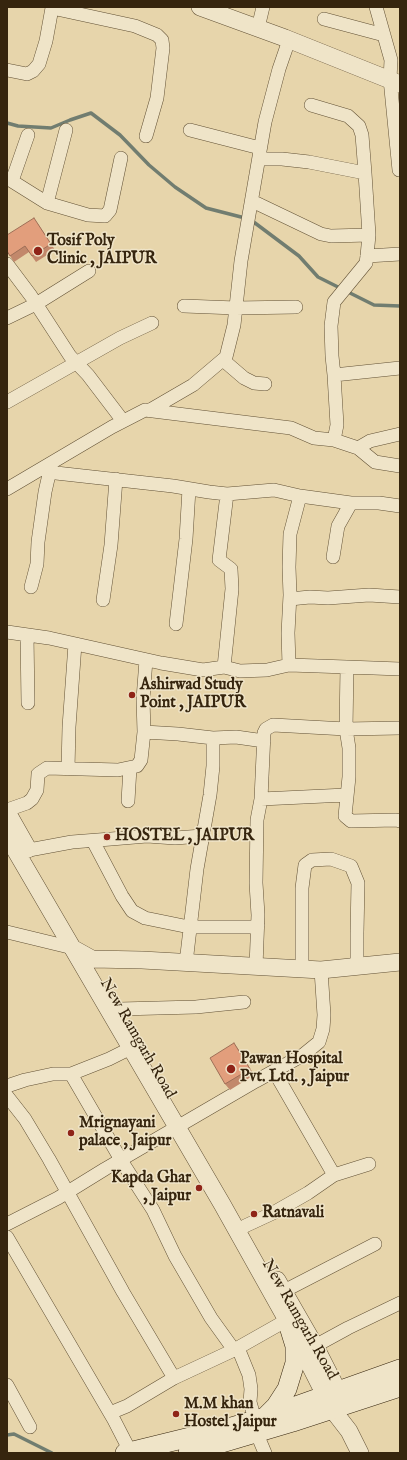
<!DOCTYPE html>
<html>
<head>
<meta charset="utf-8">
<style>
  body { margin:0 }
  #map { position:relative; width:407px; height:1460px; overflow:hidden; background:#e7d5ab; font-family:"IM FELL English",serif }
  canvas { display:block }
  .frame { position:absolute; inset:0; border:8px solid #36250e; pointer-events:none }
</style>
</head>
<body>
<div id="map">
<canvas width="407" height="1460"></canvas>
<div class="frame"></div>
</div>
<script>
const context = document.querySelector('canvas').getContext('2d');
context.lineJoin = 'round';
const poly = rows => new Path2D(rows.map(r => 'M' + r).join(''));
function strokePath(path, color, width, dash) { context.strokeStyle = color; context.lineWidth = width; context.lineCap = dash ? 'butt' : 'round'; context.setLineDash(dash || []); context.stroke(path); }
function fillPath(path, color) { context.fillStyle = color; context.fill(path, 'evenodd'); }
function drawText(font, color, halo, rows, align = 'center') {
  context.font = font + ' "IM FELL English",serif'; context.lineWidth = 3; context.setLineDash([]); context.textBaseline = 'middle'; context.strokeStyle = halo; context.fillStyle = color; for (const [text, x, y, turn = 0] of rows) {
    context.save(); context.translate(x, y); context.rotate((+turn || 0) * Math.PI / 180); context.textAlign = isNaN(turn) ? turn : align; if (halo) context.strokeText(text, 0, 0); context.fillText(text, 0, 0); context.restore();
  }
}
strokePath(poly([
  [7,123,18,126,51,128,70,120,91,113,120,135,149,165,175,187,206,208,245,218],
  [251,220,299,256,318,277,340,288],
  [346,291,374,305,400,306],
  [7,1435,14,1434,52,1453]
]), '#717d70', 3.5);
const minor = poly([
  [376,7,391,60,390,79,399,170],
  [324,19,384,35],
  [258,28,263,7],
  [7,70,27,74,33,71,39,64,46,41,52,8,135,26,157,35,162,40,163,48,157,98,146,136],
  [311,105,348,116,359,126,362,135,365,173],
  [190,130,260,148],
  [259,159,282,159,309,162,365,173,369,235,367,256,366,263,334,302,331,326,332,356,334,375],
  [7,178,47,203,88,215,105,216,110,210,121,158],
  [12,181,28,135],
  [252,201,321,234,331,236,369,235],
  [47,203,66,130],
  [367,256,400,254],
  [7,264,31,296,70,356,88,375,123,421],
  [184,306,236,308,296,307],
  [7,318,36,304,89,271],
  [223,360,244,378,254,383,265,384],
  [7,402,120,338,152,323],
  [150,410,193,385,226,357,234,325,241,261,265,122,279,69,289,40],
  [334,440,358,448,375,462,400,466],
  [358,448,370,441,400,434],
  [43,468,56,473,173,486,209,492,227,494,274,490,300,496,351,503,379,503,400,506],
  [7,489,112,427,145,410,291,428,314,438,334,440,337,425,334,375,400,368],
  [333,557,338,526,351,503],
  [31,587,37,564,38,542,45,492,50,470],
  [290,599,310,597,328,598,369,595,400,597],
  [103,600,111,545,116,479],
  [176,624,186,539,189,489],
  [7,632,49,638,161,663,203,670,224,667,240,671,267,670,289,665,347,667,346,729,349,748,349,777,345,816,351,821,396,820,400,821],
  [27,635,28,703],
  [289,665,288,633,290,595,289,567,290,534,300,496],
  [224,667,232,589,231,569,219,560,227,494],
  [347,667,400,669],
  [144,732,143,699,146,660],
  [213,738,236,737,264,741],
  [68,769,69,727,75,644],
  [346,795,261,799,264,733,266,729,273,725,346,729,400,728],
  [128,801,130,768],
  [7,810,27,803,32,799,37,790,38,774,47,768,118,770,137,766,141,760,144,732,178,734,213,738,213,766,210,795,197,869,186,963],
  [93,841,122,896,132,911,145,918,189,927,255,927,258,925],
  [29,850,72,842,111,839,147,836,175,838,202,836],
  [7,932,73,948],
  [256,967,258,915,256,883,257,820,261,799],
  [302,969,302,888,305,865,312,860,331,859,351,866,358,883,357,933,357,967],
  [120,1009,196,1007,244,1002],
  [274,1071,334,1175,369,1164],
  [71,1074,124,1165,153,1210,175,1256,211,1318,234,1350],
  [7,1086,25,1080,53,1074,71,1074,109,1059,131,1048],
  [7,1096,25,1119,49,1159,123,1292,174,1378],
  [7,1224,58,1198,105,1169,256,1081,303,1055,319,1042,323,1029,324,1015,321,970],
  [245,1226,273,1213,308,1193,334,1175],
  [7,1237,114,1420,131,1453],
  [284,1291,375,1244],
  [315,1346,348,1328,400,1303],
  [238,1348,249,1375,251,1389,250,1402,255,1420],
  [7,1385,30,1427],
  [110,1413,127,1406,174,1378,234,1350,287,1320],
  [257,1434,265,1453]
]);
const tertiary = poly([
  [200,7,285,38,400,84],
  [7,812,28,849],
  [7,836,222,1204,287,1320,332,1409,349,1431,360,1453],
  [74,949,92,959,142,960,321,970,400,962],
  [277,1280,315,1346,344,1403]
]);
const secondary = poly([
  [266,1416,276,1406,287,1389,295,1363,295,1346,287,1320],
  [125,1453,231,1427,265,1417,400,1369],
  [188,1453,293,1422,400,1387]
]);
strokePath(minor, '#625135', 14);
strokePath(tertiary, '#625135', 18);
strokePath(secondary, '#36250e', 20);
strokePath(minor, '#efe4c8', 13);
strokePath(tertiary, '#efe4c8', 17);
strokePath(secondary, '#efe4c8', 19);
fillPath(poly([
  [38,224,55,250,36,262,29,252,14,262,7,251],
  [238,1049,254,1075,230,1090,225,1084]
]), '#c2886b');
fillPath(poly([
  [234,1043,238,1049,254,1075,250,1069]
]), '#9e6f57');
const building = poly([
  [34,218,51,244,32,256,25,246,10,256,7,251,7,235,34,218],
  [234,1043,250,1069,225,1084,210,1058,234,1043]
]);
fillPath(building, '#e29e7c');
strokePath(building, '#9e6f57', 1);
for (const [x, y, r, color] of [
  [38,251,5,"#8f2418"],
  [132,695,4,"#8f2418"],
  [107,837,4,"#8f2418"],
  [231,1069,5,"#8f2418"],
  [71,1133,4,"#8f2418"],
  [199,1188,4,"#8f2418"],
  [254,1214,4,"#8f2418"],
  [176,1414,4,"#8f2418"]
]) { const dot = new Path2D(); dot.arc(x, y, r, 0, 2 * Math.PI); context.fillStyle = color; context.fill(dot); strokePath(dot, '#efe4c8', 1.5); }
drawText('bold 16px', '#36250e', '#efe4c8', [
  ["Tosif Poly",47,242],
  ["Clinic , JAIPUR",47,260],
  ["Ashirwad Study",140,686],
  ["Point , JAIPUR",140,704],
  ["HOSTEL , JAIPUR",115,837],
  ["Pawan Hospital",240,1060],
  ["Pvt. Ltd. , Jaipur",240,1078],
  ["Mrignayani",79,1124],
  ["palace , Jaipur",79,1142],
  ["Kapda Ghar",191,1179,"right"],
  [", Jaipur",191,1197,"right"],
  ["Ratnavali",262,1214],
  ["M.M khan",184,1405],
  ["Hostel ,Jaipur",184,1423]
], 'left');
drawText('16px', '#36250e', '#efe4c8', [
  ["New Ramgarh Road",137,1039,60],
  ["New Ramgarh Road",299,1320,60]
]);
</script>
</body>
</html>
